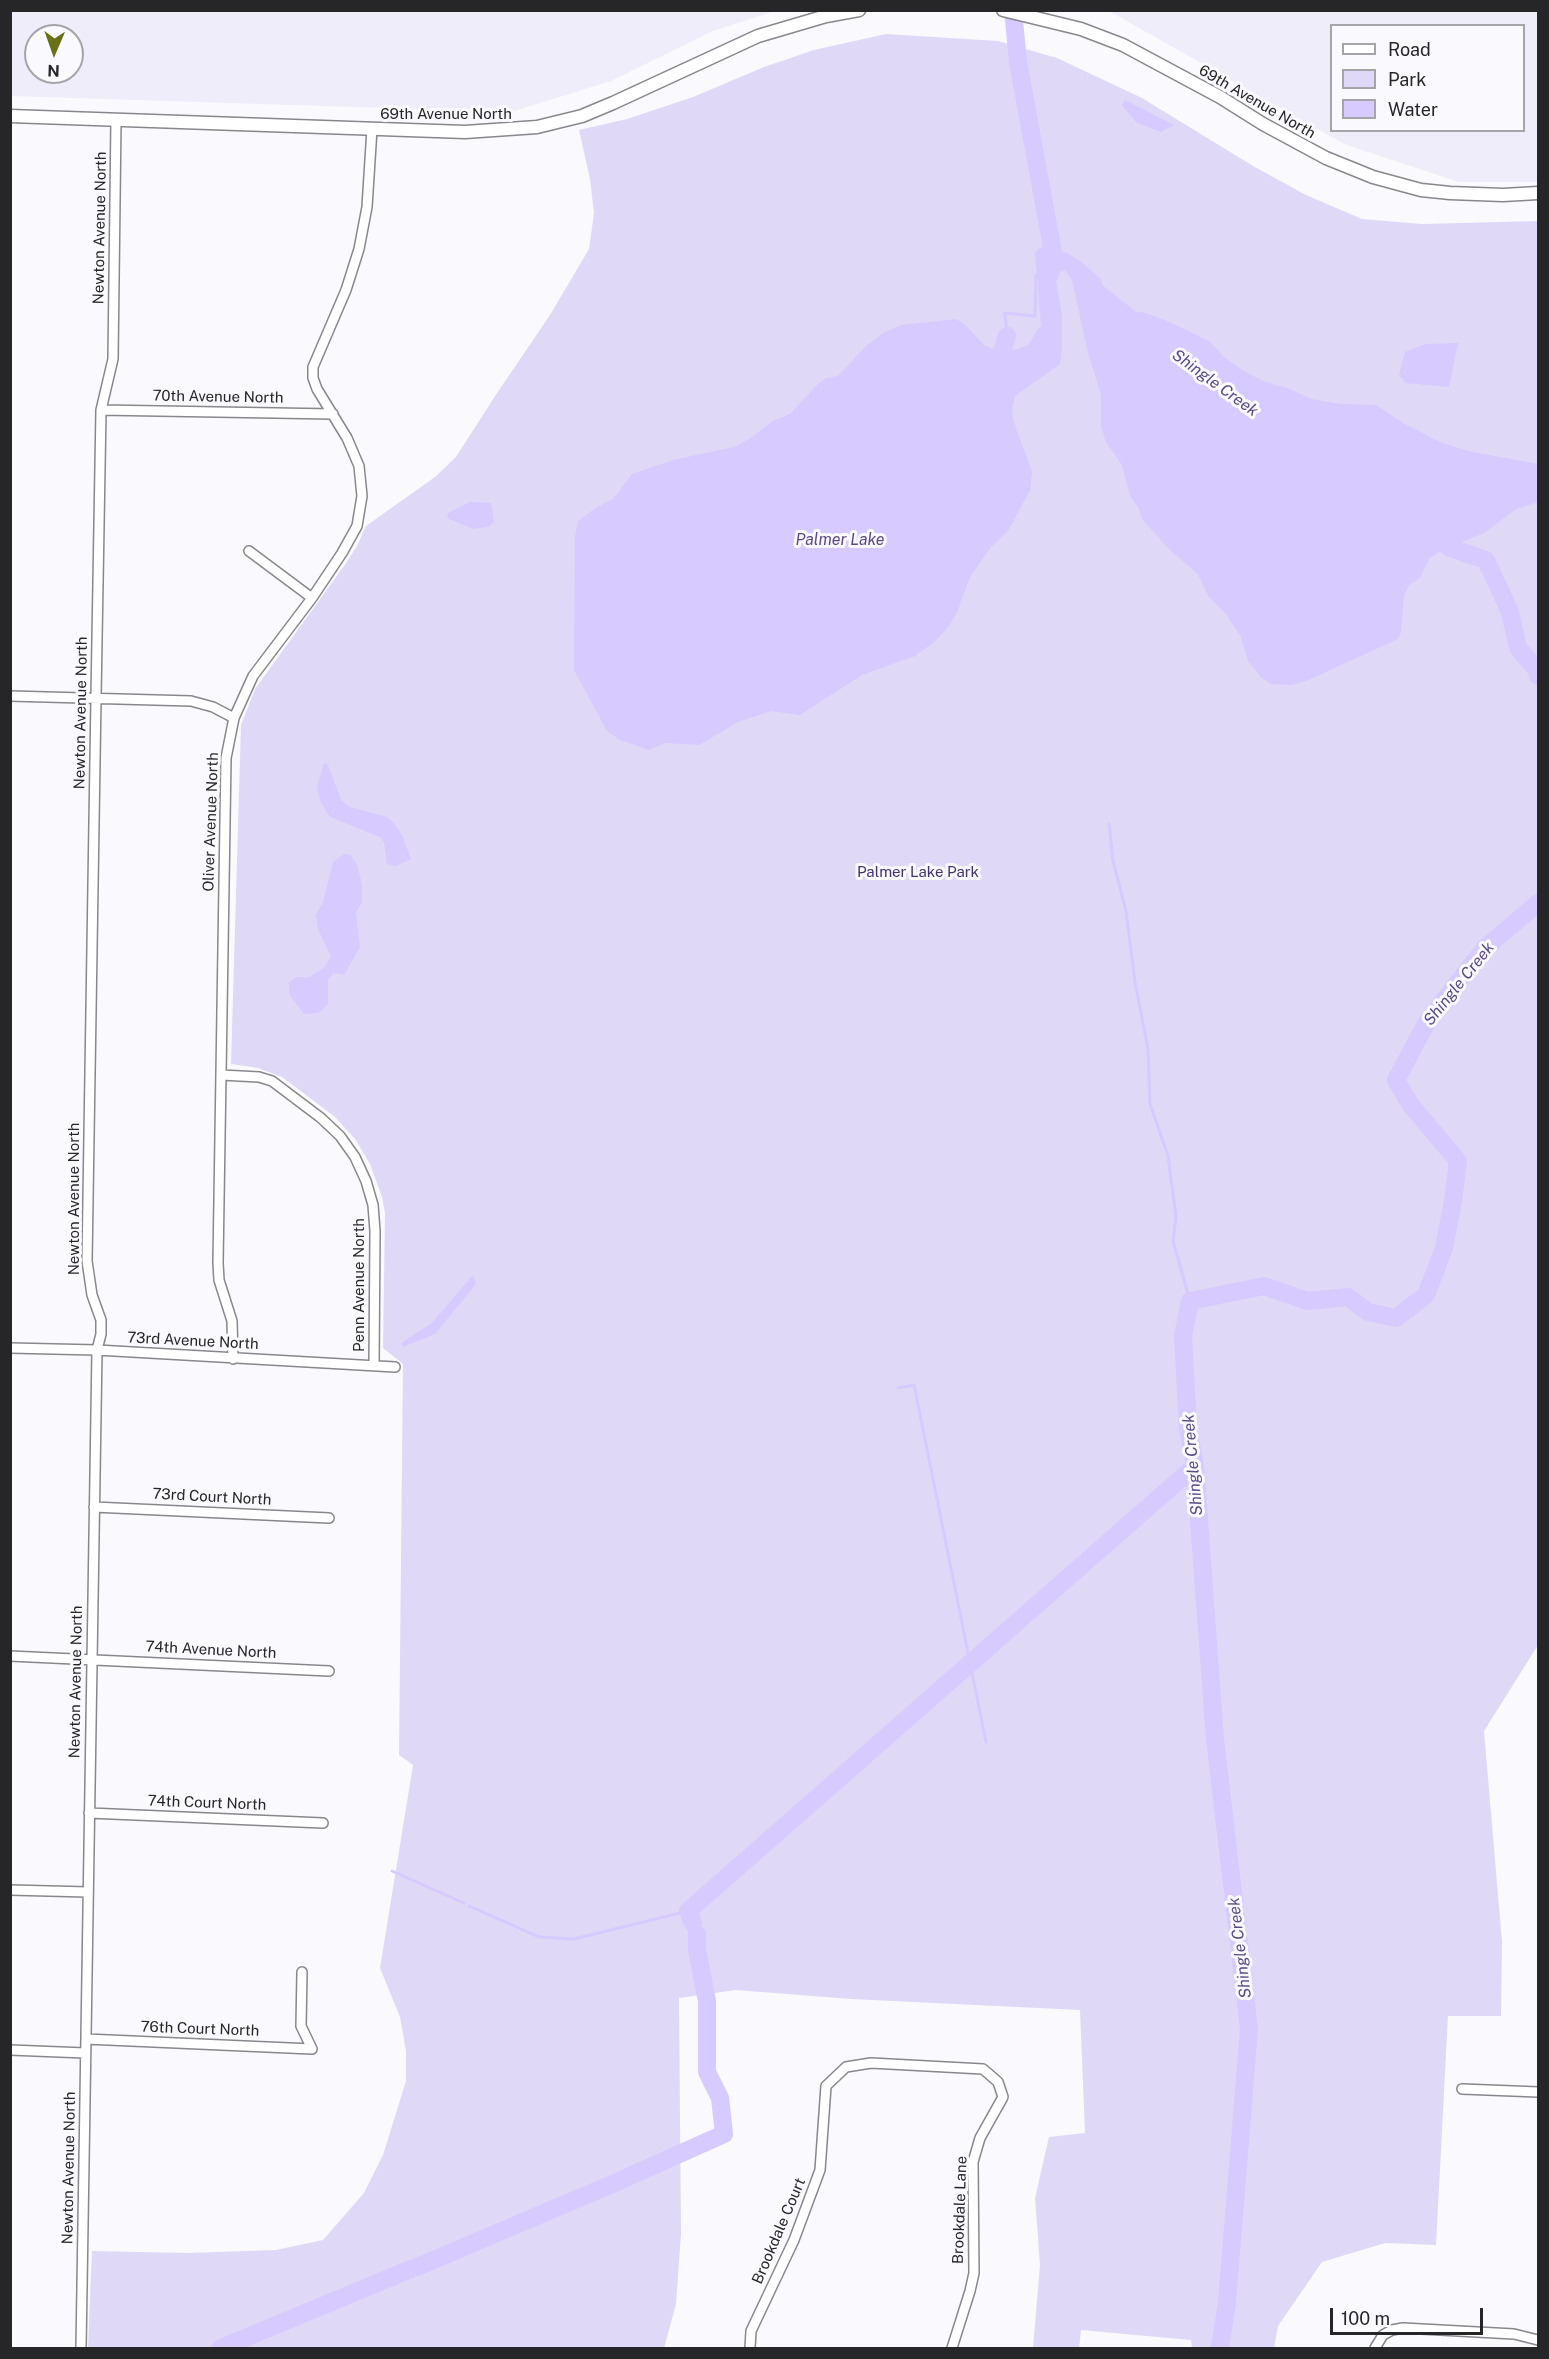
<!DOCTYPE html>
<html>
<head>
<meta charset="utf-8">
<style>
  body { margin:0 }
  #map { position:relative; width:1549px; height:2359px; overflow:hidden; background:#faf9fe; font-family:"Public Sans",sans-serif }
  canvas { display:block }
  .frame { position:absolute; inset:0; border:12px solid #262527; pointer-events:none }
  .legend { position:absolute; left:1330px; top:24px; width:195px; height:108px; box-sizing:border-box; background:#faf9fe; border:2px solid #a5a4a8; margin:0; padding:8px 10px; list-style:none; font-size:18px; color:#262527 }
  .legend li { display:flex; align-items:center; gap:12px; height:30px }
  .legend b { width:30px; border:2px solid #a5a4a8 }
  .north { position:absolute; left:24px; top:24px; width:60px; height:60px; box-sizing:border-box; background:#faf9fe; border:2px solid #a5a4a8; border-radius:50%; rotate:182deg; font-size:16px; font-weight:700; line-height:24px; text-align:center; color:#262527 }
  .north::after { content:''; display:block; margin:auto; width:21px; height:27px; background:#687018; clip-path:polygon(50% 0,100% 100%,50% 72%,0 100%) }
  .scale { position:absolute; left:1330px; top:2308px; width:153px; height:27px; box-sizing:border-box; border:3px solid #262527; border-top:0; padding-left:8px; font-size:18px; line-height:21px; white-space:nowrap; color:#262527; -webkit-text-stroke:4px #faf9fe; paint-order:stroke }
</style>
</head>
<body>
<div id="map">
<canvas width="1549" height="2359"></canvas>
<div class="frame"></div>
<ul class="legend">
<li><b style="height:8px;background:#fff"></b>Road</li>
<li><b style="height:16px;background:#dfd9f7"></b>Park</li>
<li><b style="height:16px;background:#d6cafe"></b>Water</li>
</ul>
<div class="north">N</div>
<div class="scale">100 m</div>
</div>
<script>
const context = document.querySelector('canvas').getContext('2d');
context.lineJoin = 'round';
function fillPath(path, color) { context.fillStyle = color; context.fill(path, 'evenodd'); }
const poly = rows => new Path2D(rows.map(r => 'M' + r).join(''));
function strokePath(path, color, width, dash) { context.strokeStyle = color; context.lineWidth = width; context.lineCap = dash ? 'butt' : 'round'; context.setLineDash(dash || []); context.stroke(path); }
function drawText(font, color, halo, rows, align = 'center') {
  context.font = font + ' "Public Sans",sans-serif'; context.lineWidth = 6; context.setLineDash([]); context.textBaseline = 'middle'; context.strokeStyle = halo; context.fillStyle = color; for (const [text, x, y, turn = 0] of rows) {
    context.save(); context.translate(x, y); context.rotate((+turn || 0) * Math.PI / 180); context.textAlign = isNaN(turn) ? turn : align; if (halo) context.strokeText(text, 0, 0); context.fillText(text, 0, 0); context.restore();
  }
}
fillPath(poly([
  [11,10,775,10,775,11,713,31,611,81,511,112,11,96],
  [36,36,72,36,72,72,36,72],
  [1109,11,1538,11,1538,182,1459,182,1344,144],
  [1332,26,1524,26,1524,130,1332,130]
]), '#efedfa');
fillPath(poly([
  [886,34,998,41,1057,58,1142,98,1253,166,1306,195,1362,219,1422,224,1538,221,1538,1645,1484,1731,1502,1942,1501,2016,1448,2016,1436,2245,1385,2243,1322,2262,1278,2326,1274,2348,1192,2348,1191,2340,1081,2330,1079,2348,1033,2348,1040,2265,1035,2198,1049,2137,1085,2133,1080,2010,851,1999,736,1990,679,1998,681,2234,676,2304,664,2348,88,2348,92,2251,187,2253,276,2250,323,2240,364,2193,383,2155,406,2081,406,2051,400,2017,380,1968,413,1765,399,1755,403,1364,383,1348,385,1213,382,1197,370,1164,355,1139,335,1117,282,1077,258,1068,231,1064,241,725,255,689,344,566,357,546,366,526,435,477,456,457,495,396,550,315,589,249,594,213,590,179,579,130,627,119,693,97,764,67,814,50]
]), '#dfd9f7');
fillPath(poly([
  [1125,100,1174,125,1161,132,1137,123,1122,105],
  [1042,247,1067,253,1080,261,1101,279,1105,299,1119,314,1143,312,1165,320,1209,341,1225,358,1242,370,1263,381,1290,389,1311,399,1341,404,1376,405,1405,424,1440,442,1468,451,1538,464,1538,502,1516,509,1484,533,1440,551,1429,559,1420,578,1409,585,1404,596,1401,632,1398,639,1306,681,1291,685,1271,684,1262,678,1248,661,1241,637,1226,614,1209,597,1197,573,1172,552,1142,519,1138,507,1130,496,1122,465,1106,442,1101,427,1101,394,1088,353,1072,280,1065,270,1060,272,1056,282,1062,315,1062,348,1060,364,1015,396,1012,409,1013,420,1032,472,1030,490,1008,531,991,547,970,577,957,612,949,626,934,642,915,656,862,675,800,715,771,711,738,722,699,745,665,743,649,750,620,740,607,731,574,670,575,536,578,521,597,507,613,499,632,474,673,460,734,447,749,439,773,421,790,414,817,385,826,378,838,376,866,346,883,333,901,325,956,319,964,324,985,346,999,350,1014,350,1028,345,1041,325,1035,252],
  [1458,343,1449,387,1406,383,1399,375,1405,352,1425,344],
  [470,502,491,503,494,522,488,527,473,529,447,518,448,513],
  [324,763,327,764,329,768,341,800,350,807,387,817,393,822,402,835,411,859,396,866,387,864,384,842,380,837,330,817,321,803,317,787],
  [344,854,351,855,357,865,362,884,362,902,356,912,360,947,344,975,334,973,328,979,328,1004,318,1013,304,1014,289,994,289,982,297,977,309,977,324,968,331,956,318,929,316,915,323,902,333,862],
  [473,1275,476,1284,435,1334,403,1347,401,1343,432,1323]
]), '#d6cafe');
strokePath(poly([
  [1007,336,1005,313,1035,316,1036,276,1039,273],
  [1109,824,1113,861,1126,911,1135,982,1148,1049,1150,1104,1168,1156,1176,1217,1173,1241,1190,1301],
  [898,1388,914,1385,986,1742],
  [392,1871,464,1903],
  [469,1906,539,1937,574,1939,688,1911]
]), '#d6cafe', 3);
strokePath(poly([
  [1013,10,1018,62,1054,258],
  [1094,290,1142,328],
  [994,372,998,367,1007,336],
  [1430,534,1450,548,1486,560,1510,612,1518,648,1537,670,1538,676],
  [693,1923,688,1911,1195,1466],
  [417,2267,610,2185,724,2134,720,2098,707,2072,707,2001,697,1950,697,1934],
  [221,2348,411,2269],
  [1220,2348,1227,2302,1249,2029,1215,1739,1195,1466,1188,1428,1183,1336,1190,1301,1264,1286,1308,1301,1348,1297,1368,1312,1396,1318,1426,1295,1444,1248,1453,1201,1458,1161,1410,1104,1396,1080,1427,1022,1485,948,1538,903]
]), '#d6cafe', 18);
const minor = poly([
  [101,410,333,414],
  [249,551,312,598],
  [10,696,191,701,213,707,234,718],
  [221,1075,259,1077,272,1081,321,1118,340,1136,355,1157,366,1181,373,1205,375,1231,374,1365],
  [10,1348,97,1350,395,1367],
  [233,1359,232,1321,219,1280,218,1263,226,758,234,718,253,676,312,598,342,553,357,526,362,496,359,466,347,438,317,389,313,378,313,367,346,290,359,249,367,207,372,129],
  [94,1507,329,1518],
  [10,1656,329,1671],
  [89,1813,323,1823],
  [10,1890,88,1892],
  [86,2039,312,2049,301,2026,302,1972],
  [10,2050,85,2053],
  [1462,2089,1538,2092],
  [81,2348,97,1350,101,1334,101,1320,92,1295,87,1261,96,697,101,410,113,359,116,120],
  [750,2348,751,2331,794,2240,820,2170,826,2086,846,2067,871,2063,983,2069,998,2082,1003,2097,980,2138,973,2162,974,2273,970,2291,952,2348],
  [1375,2348,1383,2335,1392,2330,1403,2328,1514,2334,1538,2340]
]);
const tertiary = poly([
  [1003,10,1081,29,1123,45,1220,97,1263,124,1326,158,1373,177,1421,190,1450,193,1503,195,1538,193],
  [10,116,465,132,537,127,582,116,613,103,758,36,826,16,859,10]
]);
strokePath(minor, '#88878c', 12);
strokePath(tertiary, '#88878c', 15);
strokePath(minor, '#fff', 9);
strokePath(tertiary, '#fff', 12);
drawText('15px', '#262527', '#faf9fe', [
  ["69th Avenue North",1257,102,30],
  ["69th Avenue North",446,114],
  ["Newton Avenue North",100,228,-89],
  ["70th Avenue North",218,397,1],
  ["Newton Avenue North",81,713,-89],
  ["Oliver Avenue North",211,822,-88],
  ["Newton Avenue North",74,1199,-90],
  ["Penn Avenue North",359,1285,-90],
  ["73rd Avenue North",193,1341,3],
  ["73rd Court North",212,1497,3],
  ["74th Avenue North",211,1650,3],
  ["Newton Avenue North",76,1682,-89],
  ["74th Court North",207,1803,2],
  ["76th Court North",200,2029,2],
  ["Newton Avenue North",69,2168,-89],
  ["Brookdale Lane",960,2210,-88],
  ["Brookdale Court",779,2231,-67]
]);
drawText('15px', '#44326f', '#faf9fe', [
  ["Palmer Lake Park",918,872]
]);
drawText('italic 16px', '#5a4887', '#faf9fe', [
  ["Shingle Creek",1215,383,36],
  ["Palmer Lake",840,540],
  ["Shingle Creek",1459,984,-51],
  ["Shingle Creek",1193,1465,-95],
  ["Shingle Creek",1240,1948,-97]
]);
</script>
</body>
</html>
